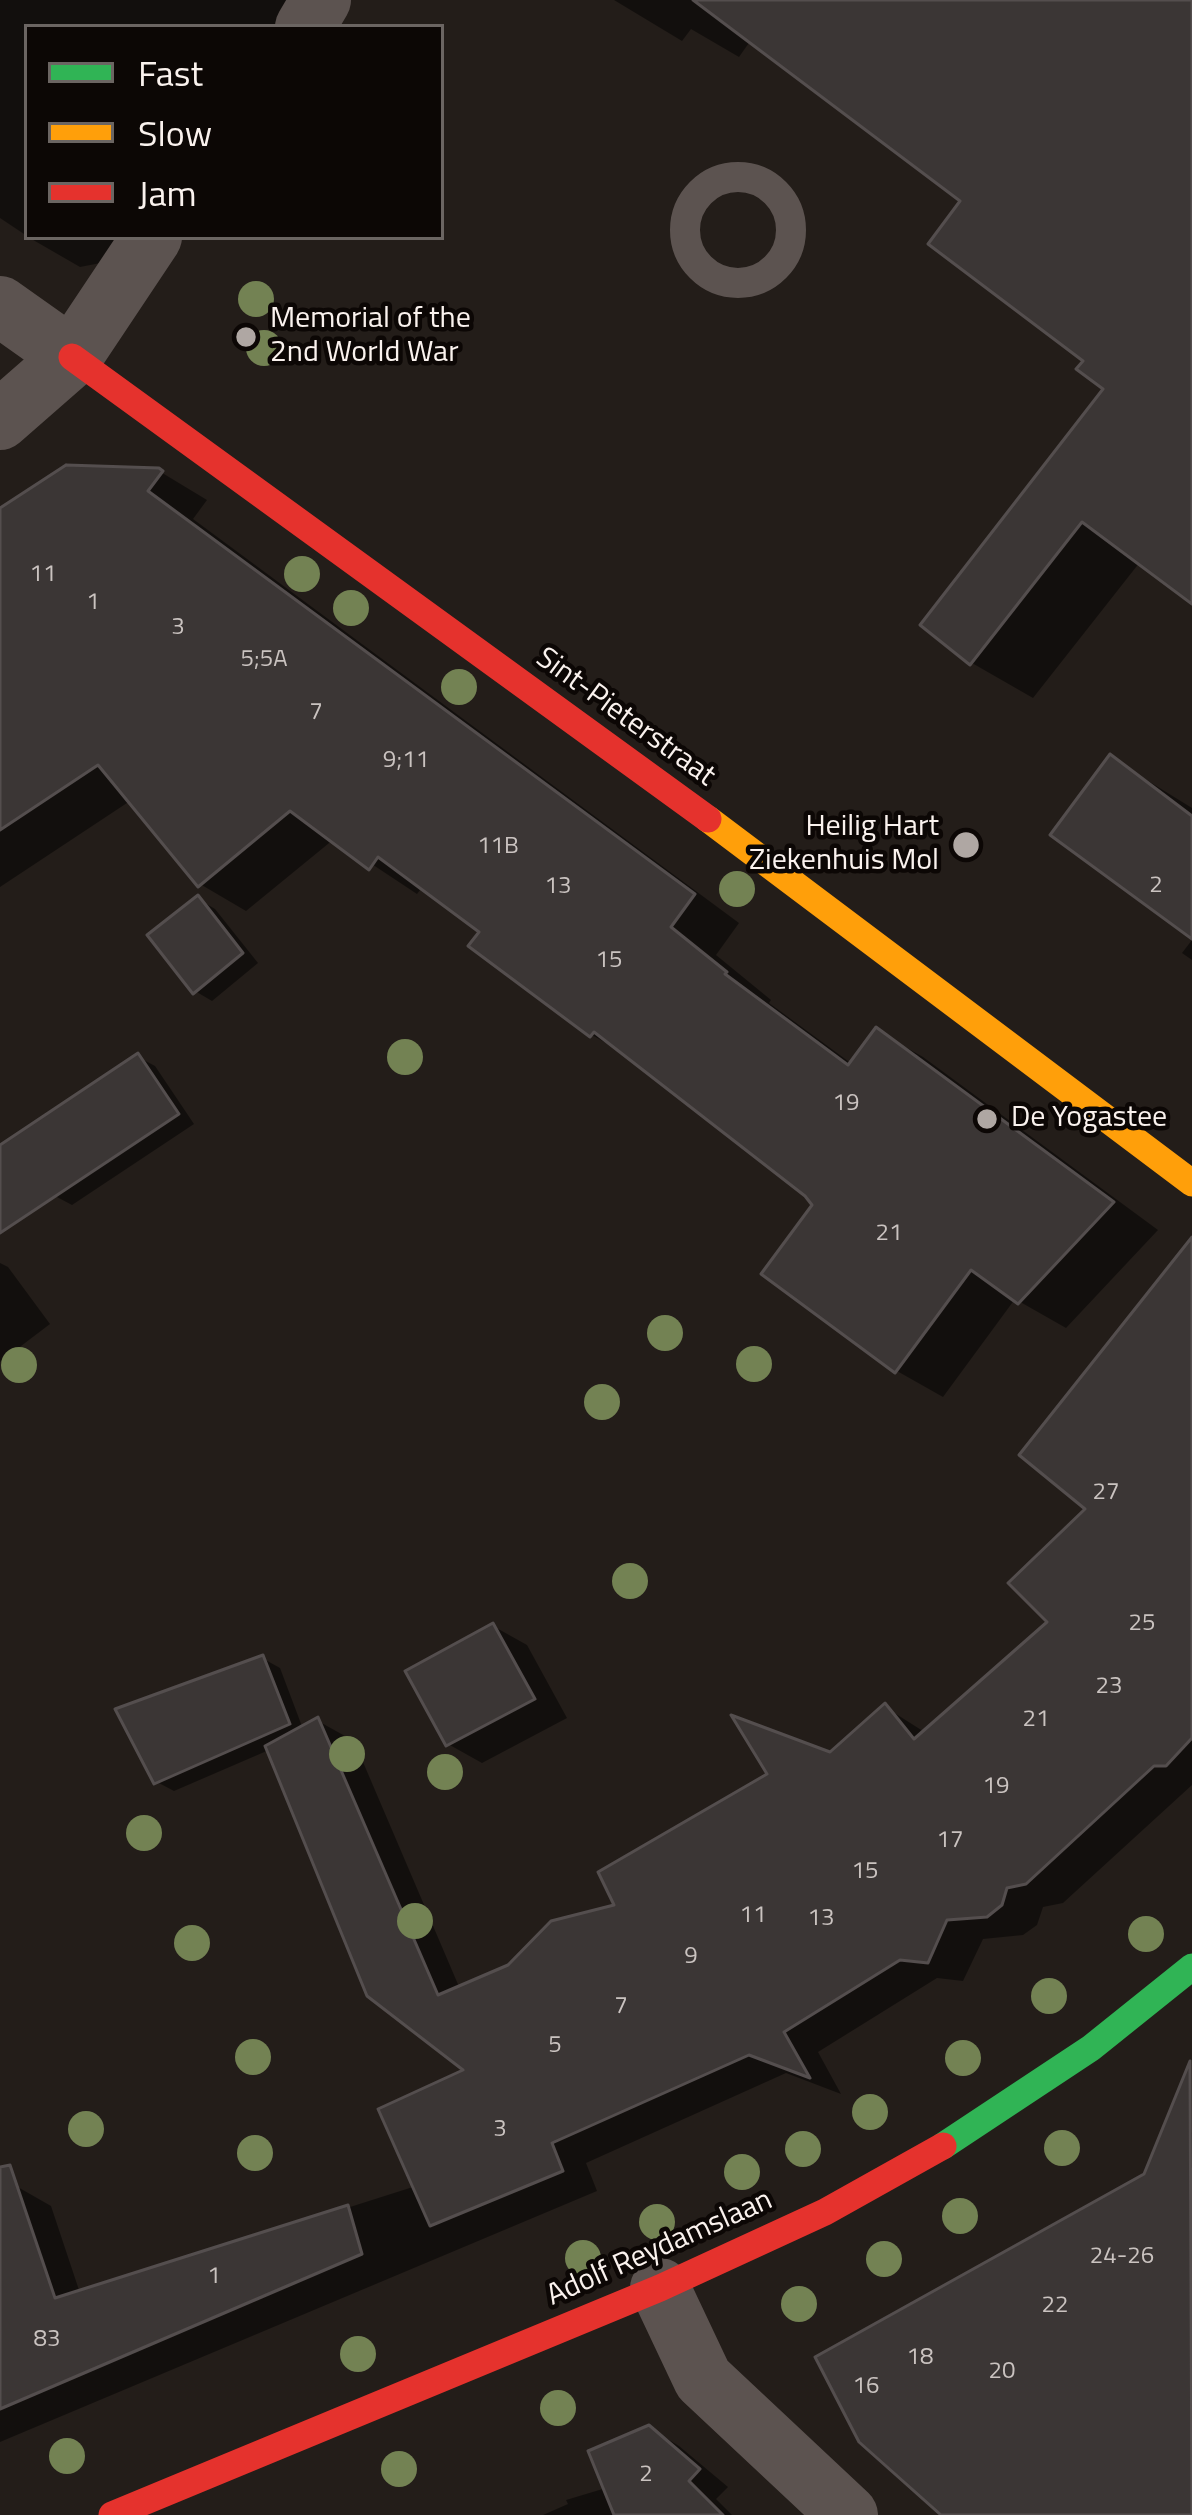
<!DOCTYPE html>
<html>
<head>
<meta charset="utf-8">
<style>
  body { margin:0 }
  #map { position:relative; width:1192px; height:2515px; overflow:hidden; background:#231d19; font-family:"Titillium Web",sans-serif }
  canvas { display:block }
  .legend { position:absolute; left:24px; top:24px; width:420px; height:216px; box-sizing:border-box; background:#0c0705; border:3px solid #6b6562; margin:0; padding:15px 21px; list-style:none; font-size:36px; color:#faf2ee }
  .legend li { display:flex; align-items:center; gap:24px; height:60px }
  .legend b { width:60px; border:3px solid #6b6562 }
</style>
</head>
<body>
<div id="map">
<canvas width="1192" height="2515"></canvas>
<ul class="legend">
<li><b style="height:15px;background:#30b455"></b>Fast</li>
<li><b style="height:15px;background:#ff9f0a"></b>Slow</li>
<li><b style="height:15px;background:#e5322d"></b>Jam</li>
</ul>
</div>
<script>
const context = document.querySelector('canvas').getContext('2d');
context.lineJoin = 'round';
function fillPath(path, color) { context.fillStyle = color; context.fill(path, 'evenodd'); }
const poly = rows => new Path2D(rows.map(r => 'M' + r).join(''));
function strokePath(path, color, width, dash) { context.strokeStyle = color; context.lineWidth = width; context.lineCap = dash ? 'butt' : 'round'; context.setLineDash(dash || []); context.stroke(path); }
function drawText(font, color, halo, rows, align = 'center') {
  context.font = font + ' "Titillium Web",sans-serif'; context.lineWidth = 9; context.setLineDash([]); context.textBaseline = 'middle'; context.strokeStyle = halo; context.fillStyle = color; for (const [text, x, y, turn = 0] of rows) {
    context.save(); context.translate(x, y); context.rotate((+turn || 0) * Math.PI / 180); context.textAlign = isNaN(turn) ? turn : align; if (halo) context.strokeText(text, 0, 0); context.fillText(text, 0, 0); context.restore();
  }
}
fillPath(poly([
  [0,0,306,0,294,27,27,27,27,236,0,218],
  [614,0,1192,0,1192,600,1140,562,1033,698,972,663,924,624,1107,389,964,201,751,40,739,57,691,29,682,41],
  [28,237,137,237,116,260,80,267],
  [159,471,207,500,193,519,739,923,716,955,771,1000,769,1003,852,1064,877,1031,923,1057,1158,1230,1066,1328,1015,1299,943,1397,897,1371,816,1205,631,1057,592,1035,473,946,483,931,423,886,417,894,334,839,246,911,200,884,130,801,0,887,0,512],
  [1111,758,1192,808,1192,935],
  [198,899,215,909,258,963,212,1001,195,991],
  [1192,940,1192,960,1182,953],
  [138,1057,155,1066,194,1124,72,1205,55,1196],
  [1192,1260,1192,1785,1063,1903,1043,1907,1037,1925,1023,1935,983,1939,963,1981,937,1978,818,2052,841,2094,786,2073,586,2163,597,2191,0,2442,0,2191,16,2186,51,2206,80,2293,416,2186,468,2071,269,1750,174,1791,157,1782,262,1658,280,1668,303,1729,318,1721,354,1741,460,1989,510,1967,618,1907,830,1755,885,1707,926,1733,1052,1622,1090,1508],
  [0,1263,8,1267,50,1324,0,1362],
  [493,1626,527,1645,567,1718,482,1763,448,1744],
  [1192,2132,1192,2515,945,2515,1152,2161],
  [649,2428,679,2446,728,2487,716,2499,732,2515,543,2515,568,2504,566,2500,606,2488]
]), '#0007');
const building = poly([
  [693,0,1192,0,1192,604,1082,522,970,665,920,625,1103,389,1076,369,1083,361,928,244,960,201,693,0],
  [66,465,159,468,163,471,148,491,695,894,671,927,727,972,725,974,848,1065,876,1027,1114,1202,1018,1304,971,1270,895,1373,761,1274,812,1205,805,1196,594,1032,590,1037,468,946,479,932,378,857,369,870,290,811,198,887,98,765,0,830,0,508,66,465],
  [1110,754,1192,816,1192,939,1050,835,1110,754],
  [198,895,243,953,193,994,147,935,198,895],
  [138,1053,179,1114,0,1233,0,1145,138,1053],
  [1192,1237,1192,1738,1166,1766,1154,1766,1026,1884,1007,1888,1002,1905,987,1917,947,1920,928,1963,900,1960,784,2032,810,2078,749,2055,552,2143,563,2171,430,2226,378,2109,463,2070,367,1996,265,1746,318,1717,438,1995,508,1965,551,1921,614,1905,598,1872,767,1774,731,1715,830,1752,885,1703,914,1739,1047,1622,1008,1583,1085,1509,1019,1455,1192,1237],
  [493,1623,535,1699,446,1746,405,1671,493,1623],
  [263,1655,290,1724,154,1784,115,1709,263,1655],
  [1190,2061,1192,2515,941,2515,859,2442,815,2357,1144,2174,1190,2061],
  [10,2165,55,2298,348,2205,362,2254,0,2409,0,2167,10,2165],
  [649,2425,700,2469,689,2481,723,2515,614,2515,588,2451,649,2425]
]);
fillPath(building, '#3b3635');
strokePath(building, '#544e4e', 3);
strokePath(poly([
  '685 230a53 53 0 1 1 106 0a53 53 0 1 1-106 0Z'
]), '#5c5350', 30);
strokePath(poly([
  [305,27,321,0],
  [0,306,72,357],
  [0,420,72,357,152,237],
  [660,2288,703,2379,848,2515]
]), '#5c5350', 60);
strokePath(poly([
  [943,2146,1091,2048,1192,1967]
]), '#30b455', 27);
strokePath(poly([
  [708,819,1192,1183]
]), '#ff9f0a', 27);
strokePath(poly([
  [72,357,708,819],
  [112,2515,660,2288,825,2212,943,2146]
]), '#e5322d', 27);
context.fillStyle = '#738253';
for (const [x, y] of [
  [256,299],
  [264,348],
  [302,574],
  [351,608],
  [459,687],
  [737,889],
  [405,1057],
  [665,1333],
  [754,1364],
  [19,1365],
  [602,1402],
  [630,1581],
  [347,1754],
  [445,1772],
  [144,1833],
  [415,1921],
  [1146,1934],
  [192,1943],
  [1049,1996],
  [253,2057],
  [963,2058],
  [870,2112],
  [86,2129],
  [1062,2148],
  [803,2149],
  [255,2153],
  [742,2172],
  [960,2216],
  [657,2222],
  [583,2258],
  [884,2259],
  [799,2304],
  [358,2354],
  [558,2408],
  [67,2456],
  [399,2469]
]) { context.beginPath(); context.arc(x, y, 18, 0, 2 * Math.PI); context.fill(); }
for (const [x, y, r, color] of [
  [246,337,12,"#afa7a3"],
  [966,845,15,"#afa7a3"],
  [987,1119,12,"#afa7a3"]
]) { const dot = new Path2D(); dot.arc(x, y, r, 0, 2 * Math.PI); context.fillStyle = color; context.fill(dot); strokePath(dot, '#0c0705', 4.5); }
drawText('24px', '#cac3c0', null, [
  ["11",43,575],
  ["1",93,603],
  ["3",178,628],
  ["5;5A",264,660],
  ["7",316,713],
  ["9;11",406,761],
  ["11B",498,847],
  ["2",1156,886],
  ["13",558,887],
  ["15",609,961],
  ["19",846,1104],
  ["21",889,1234],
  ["27",1106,1493],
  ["25",1142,1624],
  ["23",1109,1687],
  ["21",1036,1720],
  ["19",996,1787],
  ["17",950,1841],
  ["15",865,1872],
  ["11",753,1916],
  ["13",821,1919],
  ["9",691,1957],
  ["7",621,2007],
  ["5",555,2046],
  ["3",500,2130],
  ["24-26",1122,2257],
  ["1",214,2277],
  ["22",1055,2306],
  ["83",47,2340],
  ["18",920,2358],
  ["20",1002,2372],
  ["16",866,2387],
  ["2",646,2475]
]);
drawText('30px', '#faf2ee', '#0c0705', [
  ["Memorial of the",270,320],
  ["2nd World War",270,354],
  ["Heilig Hart",939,828,"right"],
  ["Ziekenhuis Mol",939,862,"right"],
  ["De Yogastee",1011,1119]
], 'left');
drawText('30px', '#faf2ee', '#0c0705', [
  ["Sint-Pieterstraat",625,718,36],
  ["Adolf Reydamslaan",660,2249,-24]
]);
</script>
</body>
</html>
